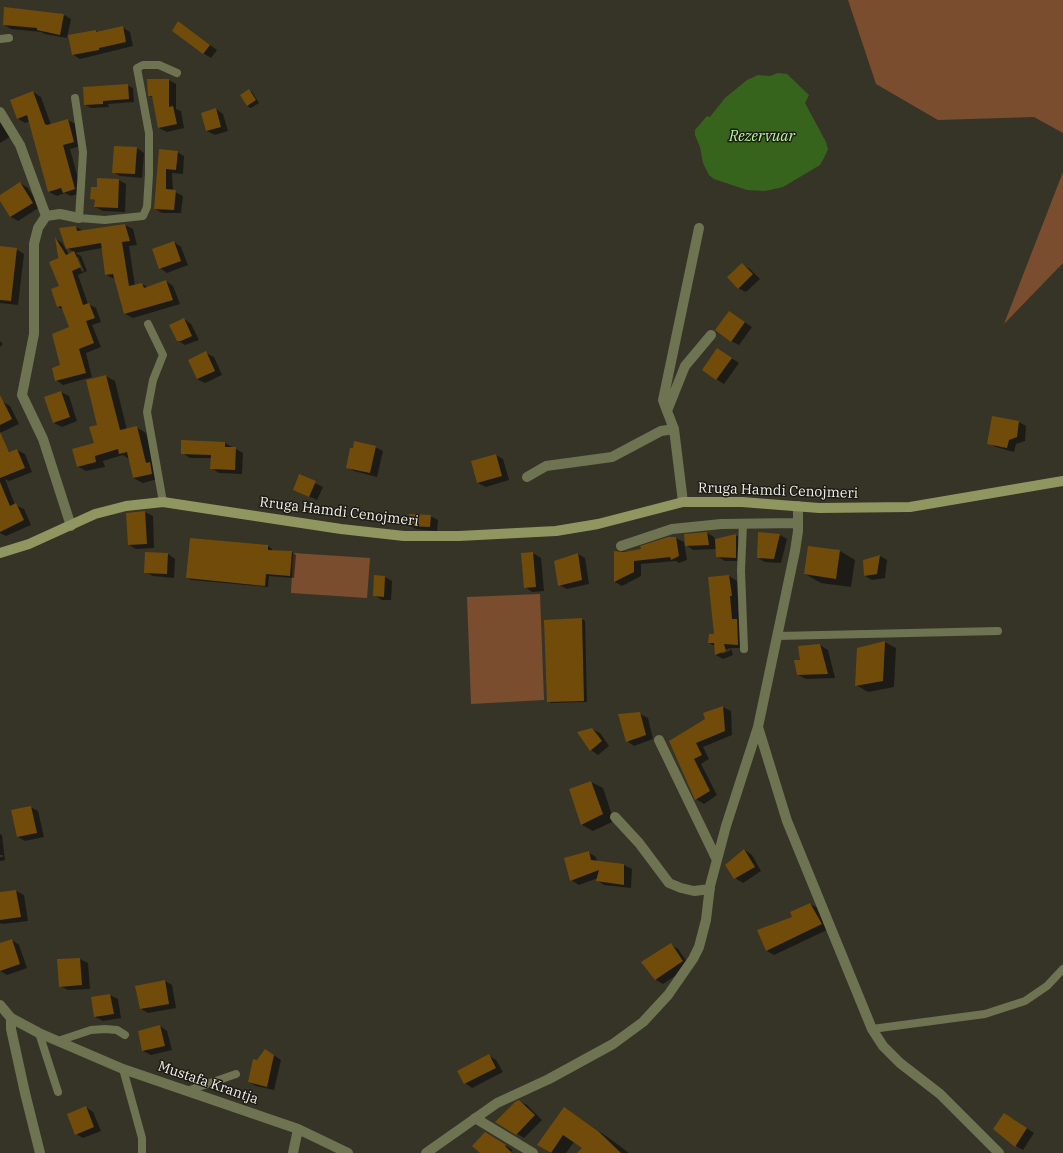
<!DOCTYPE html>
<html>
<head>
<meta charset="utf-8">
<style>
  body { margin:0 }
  canvas { display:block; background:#363327 }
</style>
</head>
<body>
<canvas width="1063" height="1153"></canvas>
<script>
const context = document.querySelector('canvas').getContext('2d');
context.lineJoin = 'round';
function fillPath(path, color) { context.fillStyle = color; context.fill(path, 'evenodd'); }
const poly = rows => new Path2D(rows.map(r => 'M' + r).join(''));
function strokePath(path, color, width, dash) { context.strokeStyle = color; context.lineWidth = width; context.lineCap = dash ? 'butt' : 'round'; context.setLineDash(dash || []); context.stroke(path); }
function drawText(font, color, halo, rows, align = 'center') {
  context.font = font + ' "IBM Plex Serif",serif'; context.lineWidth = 3; context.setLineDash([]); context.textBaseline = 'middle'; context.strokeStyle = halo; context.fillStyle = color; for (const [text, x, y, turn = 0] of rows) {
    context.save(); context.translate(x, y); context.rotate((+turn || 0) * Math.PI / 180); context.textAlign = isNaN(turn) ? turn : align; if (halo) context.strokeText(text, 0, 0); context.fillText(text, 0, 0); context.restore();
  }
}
fillPath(poly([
  [848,0,1063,0,1063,133,1034,117,938,120,876,84],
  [1063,172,1063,263,1004,324],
  [293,553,370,558,367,598,291,593],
  [540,594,544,700,471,704,467,597]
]), '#7b4d2f');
fillPath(poly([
  [778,73,787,74,809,95,805,103,826,142,828,149,824,158,820,165,783,187,765,191,747,190,714,179,709,175,703,163,700,147,695,135,695,130,707,116,710,117,725,98,747,80,758,75,770,76]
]), '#37641c');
fillPath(poly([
  [64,15,71,19,67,38,45,34,41,32,11,29,4,25],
  [179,23,217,50,211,58,203,53],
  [122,27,130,32,133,46,80,59,72,54,96,31,99,33],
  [169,80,176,84,176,109,181,111,184,128,167,132,159,128,153,98,149,95],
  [127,85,133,88,134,102,108,104,109,107,91,108,85,105],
  [249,90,252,92,259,103,251,108,247,106],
  [33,92,41,97,51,125,68,120,76,124,81,146,70,149,82,193,71,196,65,193,57,196,49,192,30,121,25,123,17,118],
  [216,109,223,114,228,131,215,135,207,131],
  [0,122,10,137,0,143],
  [137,148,144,153,142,178,120,176,113,172],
  [160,150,177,152,184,156,183,174,172,173,173,191,183,196,181,213,162,213,155,209],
  [119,180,126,184,125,212,103,211,95,207,96,201,92,199],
  [20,183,28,188,40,207,18,221,11,217,0,200,0,196],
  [125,225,133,229,137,245,129,246,135,286,142,284,149,288,166,281,173,286,180,304,133,318,125,314,115,279,106,275,102,248,75,253,81,256,87,271,78,275,88,304,96,308,101,322,92,325,101,347,86,353,92,377,63,385,56,380,70,328,64,310,58,307,60,287,56,239,62,243,69,254,74,252,67,248,76,227,84,231],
  [75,257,78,257,84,271,82,272],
  [174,242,181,247,188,265,167,273,160,268],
  [0,247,16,249,24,254,18,305,0,303],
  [743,265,750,269,760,279,746,292,738,288],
  [730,312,752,327,739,345,731,341],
  [184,319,191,324,199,340,185,345,177,340],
  [0,341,3,344,0,347],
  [206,353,214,357,222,375,205,383,197,379],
  [725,354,739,363,724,384,716,379],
  [106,376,115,381,127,430,136,427,146,433,154,466,161,478,143,483,133,478,129,459,123,455,103,461,105,467,86,471,77,466,95,444],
  [61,392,69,396,77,421,62,427,54,423,46,397],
  [3,402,10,406,19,424,0,433,0,403],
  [1019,422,1026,426,1025,441,1016,444,1014,452,996,447,988,443],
  [225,443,243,453,242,474,219,473,211,468,211,458,190,458,182,453],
  [375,447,383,451,377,477,354,471,347,467],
  [7,450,11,452,17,450,25,454,32,472,9,481,5,479,15,505,24,509,31,525,6,536,0,533,0,453],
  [496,455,503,459,509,480,486,487,478,483,472,462],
  [300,476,323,487,317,500,294,490],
  [145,512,153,516,154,548,136,549,129,545],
  [430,516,438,520,437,531,416,529,409,525],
  [707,533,714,537,715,540,735,535,743,539,743,561,725,561,717,556,717,549,693,550,686,545],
  [780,535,787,539,781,563,765,562,758,558],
  [676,538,684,542,687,560,679,563,676,561,641,564,641,576,622,586,615,582,615,552,642,550],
  [268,546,272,549,272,551,292,552,296,555,294,578,269,576,268,587,191,580,187,578],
  [840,551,855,560,851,587,821,583,805,574],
  [533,553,541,558,544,591,532,592,525,587,522,554],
  [168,554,175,559,174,578,153,576,145,572],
  [578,554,585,558,589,584,567,589,559,585],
  [880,556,887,560,885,578,872,580,865,576,864,560],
  [729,576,737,581,739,622,746,648,731,648,733,655,723,659,716,655,715,646,709,643,715,635,709,578],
  [730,648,731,650,722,654,722,651],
  [385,577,392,581,391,600,382,600,374,595],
  [582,619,585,621,587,702,551,703,548,701],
  [885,642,896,648,894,687,868,692,856,685],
  [820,645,828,650,835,678,806,679,798,675,801,661],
  [723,707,731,711,732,735,703,747,709,759,701,764,717,795,704,804,696,799,671,741,706,720,704,714],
  [640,714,648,718,653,739,634,746,627,741],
  [592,729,600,733,609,746,598,755,591,750],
  [591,782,603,788,614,821,593,831,582,825,570,789],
  [30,807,38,811,44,837,25,841,18,837],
  [0,834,2,835,5,860,0,861,0,857,3,857,3,855,0,855],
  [745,850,752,855,761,871,743,883,735,878],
  [588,852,596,857,597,862,624,865,632,869,631,888,604,885,597,880,598,878,579,885,571,880],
  [16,891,24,895,28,921,3,924,0,923,0,893],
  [810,904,818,908,829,929,774,955,767,951,793,918],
  [12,940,19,945,27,968,7,975,0,971,0,944],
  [671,945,678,949,690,966,663,984,656,980],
  [80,959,88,963,90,989,68,990,60,986,59,960],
  [165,981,172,985,176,1008,148,1013,141,1009],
  [110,995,118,999,121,1018,103,1021,95,1017],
  [160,1026,167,1031,172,1050,151,1055,143,1051],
  [272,1054,281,1060,274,1090,256,1086,249,1082,258,1061],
  [489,1056,496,1060,503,1072,472,1088,465,1083],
  [519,1101,527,1105,542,1120,524,1138,496,1122],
  [86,1107,93,1112,101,1131,83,1138,76,1134],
  [575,1115,609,1138,629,1153,581,1153,583,1148,574,1142,566,1153,550,1153,538,1145],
  [1012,1118,1034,1133,1023,1150,1016,1146],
  [485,1133,513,1150,511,1151,513,1153,482,1153]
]), '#0007');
fillPath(poly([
  [4,7,64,14,60,35,37,30,37,28,3,25],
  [178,21,210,45,203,54,172,31],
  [123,26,126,42,99,48,99,50,72,55,68,35,96,30,96,32],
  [147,79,169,79,169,107,173,106,177,124,158,128,152,96,148,96],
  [128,84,129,99,103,101,103,104,84,105,83,87],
  [249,89,256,100,247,106,240,95],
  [33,91,45,124,47,125,68,119,74,142,63,145,75,189,63,193,61,188,48,192,27,115,17,119,10,100],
  [216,108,221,127,206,131,201,113],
  [114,146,137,147,135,174,112,173],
  [159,149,178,151,176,170,166,169,166,189,176,190,174,210,154,209],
  [97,178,119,179,118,208,94,207,95,200,90,199,91,187,97,187],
  [20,182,33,203,10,217,0,201,0,195],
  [125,224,130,241,122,242,129,286,142,283,144,288,166,280,173,300,124,314,113,274,105,275,101,243,66,249,59,228,76,226,77,231],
  [55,237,66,255,74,251,81,267,72,271,83,305,89,303,95,318,86,321,94,343,79,349,86,373,55,381,52,368,60,365,52,334,69,327,61,306,57,307,51,289,59,286,49,262,58,258],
  [174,241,181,261,159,269,152,249],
  [0,246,17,248,11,301,0,300],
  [742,263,753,274,738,289,727,277],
  [729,311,745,322,731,342,715,330],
  [184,318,192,336,181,341,177,341,169,325],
  [717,348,732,358,716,380,702,370],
  [206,351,215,371,197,379,188,360],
  [106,375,120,430,137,426,146,463,150,462,152,474,133,478,127,452,119,454,118,449,95,456,96,462,77,467,72,449,94,443,89,427,97,425,86,380],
  [61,391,70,417,53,423,44,397],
  [0,395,12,419,0,425],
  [992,416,1019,421,1017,437,1009,440,1007,448,987,444],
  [0,432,9,452,17,449,25,468,0,478],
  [181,440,225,442,225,447,236,447,235,470,210,469,211,455,181,454],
  [354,441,376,446,370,473,346,468,350,448,353,448],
  [496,454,502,476,477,483,471,461],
  [299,474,316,481,309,497,293,490],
  [0,482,10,506,16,503,24,520,0,532],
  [145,511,147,544,128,545,126,513],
  [409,514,431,515,430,527,408,526],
  [707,532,709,545,685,546,684,534],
  [758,532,780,534,774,559,757,558],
  [736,534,736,558,716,557,715,539],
  [668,537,676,537,679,556,671,560,670,557,634,561,634,572,614,582,614,551,623,552,641,549,640,546],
  [190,538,268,545,268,550,292,551,290,576,266,574,265,586,186,578],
  [808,546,840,550,836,579,804,574],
  [145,552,168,553,167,574,144,573],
  [533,552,536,587,524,588,521,553],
  [578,553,582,580,558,586,554,561],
  [880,555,877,574,864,576,863,560],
  [374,575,385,576,384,597,373,596],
  [729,575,732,596,730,596,732,619,737,619,738,645,724,644,726,651,715,655,714,643,708,643,709,634,714,634,708,577],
  [582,618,584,701,547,702,544,620],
  [885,641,883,681,855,686,857,648],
  [820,644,828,674,797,675,794,660,800,660,798,646],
  [723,706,725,731,696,743,702,755,694,759,710,791,695,800,669,741,705,719,703,713],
  [640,712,646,735,626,742,618,714],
  [592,728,602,741,590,751,577,732],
  [591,781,603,814,581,825,569,789],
  [31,806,37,833,17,837,11,810],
  [744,849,755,867,734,879,725,865],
  [589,851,591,860,624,864,624,885,596,881,599,870,570,881,564,858],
  [16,890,21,917,0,920,0,892],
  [810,903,822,924,766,951,757,930,792,917,790,912],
  [12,939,20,964,0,971,0,943],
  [671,943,683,961,655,980,641,962],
  [80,958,82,985,59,987,57,959],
  [165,980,169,1004,140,1009,135,986],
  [110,994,114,1014,94,1017,91,997],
  [160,1025,165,1046,142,1051,138,1031],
  [265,1049,274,1055,267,1087,248,1082,253,1059,257,1060],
  [489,1054,496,1068,464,1084,457,1071],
  [519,1100,535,1115,516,1135,495,1122,515,1102],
  [86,1106,94,1127,75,1135,67,1114],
  [564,1107,598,1131,621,1153,577,1153,582,1148,563,1135,551,1153,537,1145],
  [1004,1113,1027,1128,1015,1147,993,1129],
  [485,1132,506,1145,505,1146,512,1153,480,1153,472,1146]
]), '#714b09');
strokePath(poly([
  [0,39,9,38],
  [75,98,83,152,79,218,105,220,143,216,147,207,149,174,149,133,137,68,143,65,159,65,177,73],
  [148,324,163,355,153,380,147,412,163,502],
  [743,523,741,571,744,649],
  [777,636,998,631],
  [872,1029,985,1014,1025,1001,1047,986,1063,969],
  [39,1033,58,1092],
  [58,1041,91,1030,105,1029,117,1030,125,1035],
  [123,1069,142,1138,142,1153],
  [187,1091,236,1074]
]), '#6e7351', 8);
strokePath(poly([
  [0,112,20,145,46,216],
  [46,216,38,228,34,244,34,334,22,395,43,439,71,526],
  [46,216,60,214,79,218],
  [667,411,663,400,699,228],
  [527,477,546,466,612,457,661,431,674,429],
  [683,502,674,429,667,411,685,366,711,335],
  [621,546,672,529,721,524,797,523],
  [758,727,787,821,872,1029,883,1046,900,1063,940,1094,999,1153],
  [659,740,717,860],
  [615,817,639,843,669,883,681,888,694,891,710,889],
  [0,1005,11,1018,39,1033,123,1069,298,1129,348,1153],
  [11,1018,11,1029,25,1093,40,1153],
  [475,1118,533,1153],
  [293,1153,298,1129],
  [426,1153,497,1103,549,1079,613,1044,643,1022,668,995,693,959,699,947,706,920,710,886,726,826,758,727,795,551,798,531,798,506]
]), '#6e7351', 10);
strokePath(poly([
  [0,553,29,544,95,514,126,506,163,502,341,529,404,536,459,536,556,531,598,524,683,502,742,502,819,508,910,507,1063,481]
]), '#8f965f', 10);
drawText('14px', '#f1efe7', '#1c1b15', [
  ["Rruga Hamdi Cenojmeri",778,491,2],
  ["Rruga Hamdi Cenojmeri",339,512,7],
  ["Mustafa Krantja",208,1083,19]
]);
drawText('italic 15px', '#b6f795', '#1c1b15', [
  ["Rezervuar",762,137]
]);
</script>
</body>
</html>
